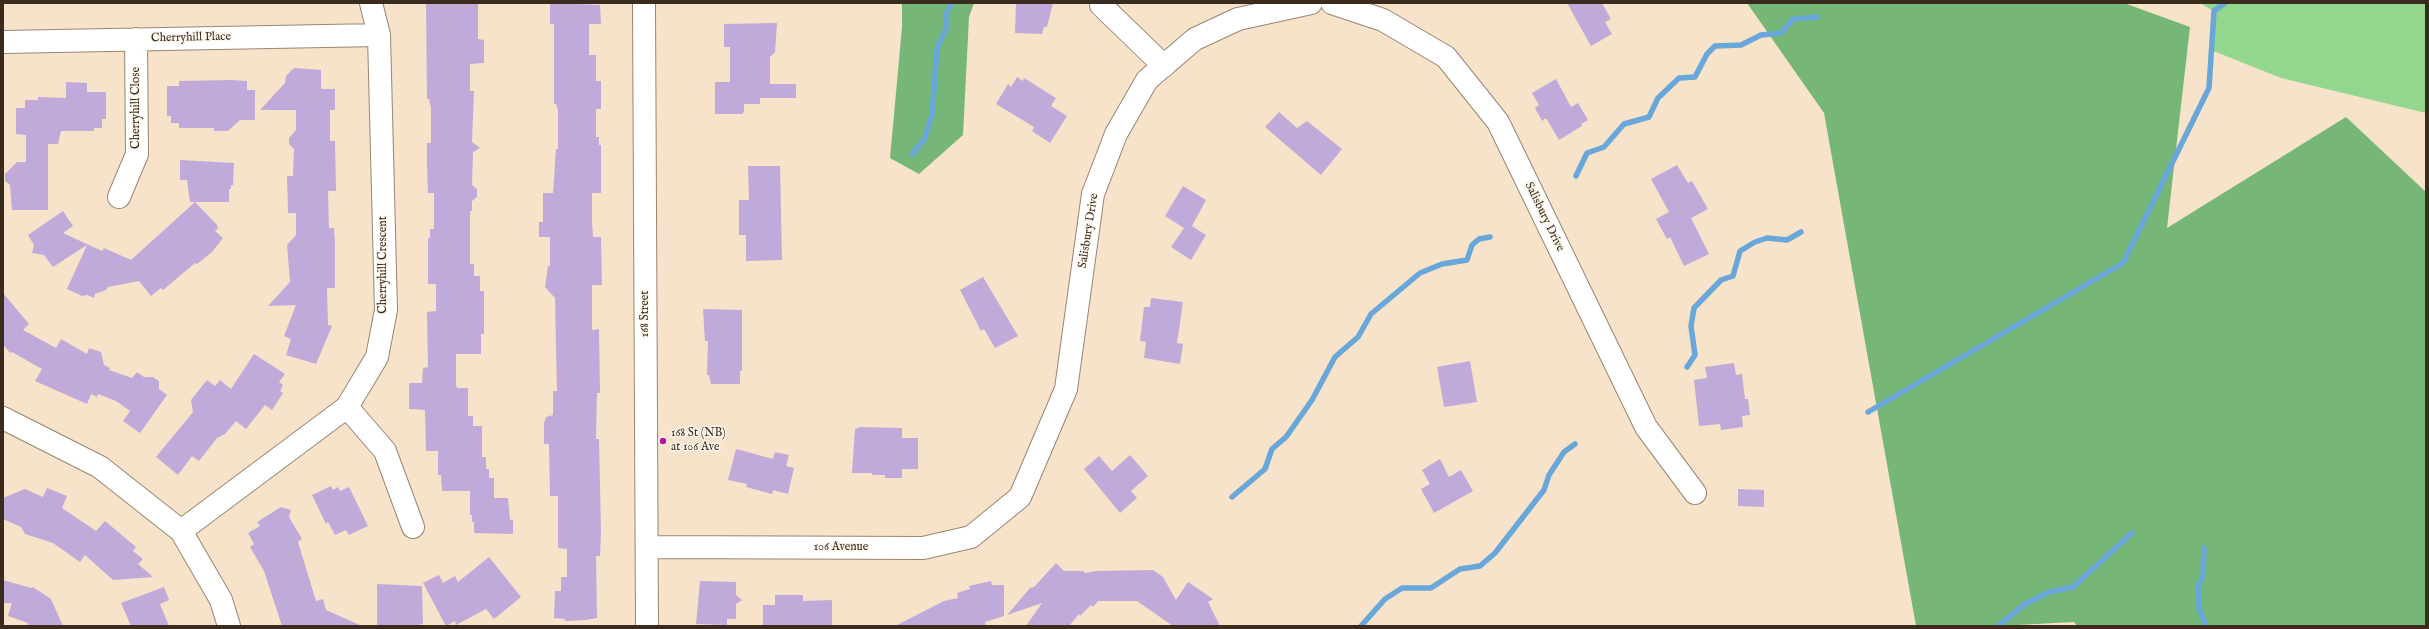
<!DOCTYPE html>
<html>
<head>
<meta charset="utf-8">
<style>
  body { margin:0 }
  #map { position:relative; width:2429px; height:629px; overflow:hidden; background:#f6e3ca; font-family:"IM FELL English",serif }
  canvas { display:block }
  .frame { position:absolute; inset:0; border:4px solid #3b2a1e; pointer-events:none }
</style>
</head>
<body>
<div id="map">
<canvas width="2429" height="629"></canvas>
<div class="frame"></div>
</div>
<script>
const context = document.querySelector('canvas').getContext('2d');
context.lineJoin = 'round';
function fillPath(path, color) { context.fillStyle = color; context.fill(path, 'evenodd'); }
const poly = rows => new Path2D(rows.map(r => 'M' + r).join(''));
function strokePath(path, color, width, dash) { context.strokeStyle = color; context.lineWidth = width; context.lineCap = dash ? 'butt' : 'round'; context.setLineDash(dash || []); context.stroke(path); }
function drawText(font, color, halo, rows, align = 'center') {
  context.font = font + ' "IM FELL English",serif'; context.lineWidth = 3; context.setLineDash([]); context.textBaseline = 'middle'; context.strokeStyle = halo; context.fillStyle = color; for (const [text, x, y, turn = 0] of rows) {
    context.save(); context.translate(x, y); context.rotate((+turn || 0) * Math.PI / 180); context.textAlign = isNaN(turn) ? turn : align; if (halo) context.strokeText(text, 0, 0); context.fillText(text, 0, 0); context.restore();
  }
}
fillPath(poly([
  [2200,3,2426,3,2426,113,2281,78,2211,50,2213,11]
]), '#93d68d');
fillPath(poly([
  [902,3,974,3,969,17,963,135,919,174,890,158,902,27],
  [1747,3,2124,3,2190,27,2167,228,2346,117,2426,192,2426,626,2077,626,2074,622,1998,626,1916,626,1824,113]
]), '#76b778');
strokePath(poly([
  [912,154,924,140,932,115,937,49,946,28,946,14,952,3],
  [1576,176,1587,153,1604,147,1624,124,1649,117,1658,98,1679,78,1695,77,1707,54,1715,46,1741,45,1761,35,1781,33,1793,19,1817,17],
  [1687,367,1695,355,1691,326,1694,308,1721,280,1733,276,1740,251,1755,242,1767,238,1787,240,1801,232],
  [1868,412,2123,263,2209,88,2214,11,2225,3],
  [1232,497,1265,469,1272,449,1286,437,1312,400,1335,357,1358,337,1371,314,1420,273,1442,264,1467,260,1472,245,1479,239,1490,237],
  [2204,548,2203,575,2198,587,2199,608,2206,626],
  [1361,626,1385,599,1402,588,1431,588,1460,569,1480,566,1495,553,1544,490,1549,475,1564,452,1575,444],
  [1998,626,2025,604,2049,592,2073,587,2132,533]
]), '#69a6da', 5.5);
fillPath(poly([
  [428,3,478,3,478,39,484,40,484,63,470,64,470,91,474,91,472,142,480,148,473,152,472,185,477,189,477,197,472,201,472,211,470,211,470,264,474,264,474,276,480,276,480,291,484,291,484,334,481,334,481,354,456,354,456,385,457,388,468,388,468,416,473,416,473,426,482,426,482,457,486,457,486,469,489,469,489,478,494,478,494,498,508,498,510,520,513,520,513,534,474,533,474,522,472,522,472,515,470,515,470,491,442,491,441,475,438,475,438,451,426,451,425,410,409,409,409,383,422,383,423,368,428,367,427,312,436,311,436,284,428,284,428,238,430,238,430,229,434,229,434,193,428,193,427,166,427,143,431,143,431,108,429,99,427,99,426,4],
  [550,3,600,5,601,24,589,24,589,55,596,55,596,81,601,81,601,109,596,109,596,137,599,137,599,145,601,145,601,193,592,193,592,221,593,237,601,237,602,285,592,285,592,330,599,329,600,393,597,393,596,439,599,439,601,533,600,556,596,556,597,618,585,620,565,621,565,619,554,618,555,591,561,591,561,577,567,577,567,549,558,548,558,496,550,496,549,444,544,444,544,423,546,417,553,415,553,391,557,391,555,298,545,287,548,266,550,266,550,237,539,237,539,222,543,222,543,193,553,193,556,149,558,149,558,110,556,104,554,104,554,24,550,24],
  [1016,3,1053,3,1047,27,1044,27,1042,34,1015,33],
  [1567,3,1602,3,1611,19,1605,22,1612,34,1591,46],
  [777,23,775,52,770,57,770,84,796,84,796,98,760,98,760,104,744,104,744,112,742,114,715,114,715,82,730,82,730,47,724,47,724,24],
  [294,68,321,70,321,89,335,89,335,110,330,110,330,141,335,141,336,191,328,191,329,228,334,228,335,243,335,288,327,288,328,325,332,326,316,364,286,355,291,339,284,336,296,305,268,306,290,282,287,245,296,235,296,213,288,213,288,211,287,176,293,176,294,149,289,144,289,138,296,130,296,110,260,110,285,83,286,76],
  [1017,77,1023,81,1024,78,1056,98,1051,106,1067,116,1050,143,1032,131,1034,127,996,104,1008,84,1011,87],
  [1556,79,1571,107,1578,103,1588,120,1581,124,1582,126,1559,140,1546,118,1542,121,1535,108,1539,105,1532,93],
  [231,80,247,81,247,90,255,90,255,120,240,120,228,131,214,131,214,128,179,128,179,123,171,123,171,116,167,116,167,86,179,86,179,81],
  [66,82,87,83,87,92,106,92,106,119,102,119,102,128,94,128,94,131,61,131,58,144,48,144,48,210,12,210,10,185,5,181,5,174,17,162,26,162,26,135,16,134,16,108,25,108,25,100,38,100,38,97,66,98],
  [1279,112,1297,128,1307,121,1342,149,1321,175,1265,127],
  [180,160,234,163,233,185,231,185,231,189,229,189,229,202,190,202,187,180,180,180],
  [1677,165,1688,183,1692,181,1708,209,1691,218,1709,254,1684,266,1670,237,1667,239,1656,219,1669,212,1651,179],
  [748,166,780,166,782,260,746,261,746,235,739,235,739,200,749,200],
  [1183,186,1206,200,1192,226,1206,235,1191,260,1171,247,1184,228,1165,216],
  [195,202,217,225,218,228,215,231,223,238,212,252,197,264,195,263,163,290,161,288,151,296,139,281,108,287,106,290,95,294,94,298,87,295,82,296,67,289,87,245,53,267,44,255,32,253,34,245,28,235,63,211,73,226,63,233,102,251,104,248,131,260],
  [983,277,1018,336,995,348,984,329,981,331,960,290],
  [3,293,29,324,23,330,56,348,61,339,87,354,89,348,101,352,104,365,110,368,109,370,132,378,137,372,144,377,153,377,159,381,159,389,167,395,140,433,123,421,130,411,116,401,98,394,97,397,91,394,87,404,35,381,42,369,12,352,10,353,3,344],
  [1151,298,1183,302,1177,343,1183,344,1180,364,1144,358,1146,342,1140,341,1144,307,1150,307],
  [703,309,742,310,742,371,740,371,740,384,711,384,709,375,707,375,708,341,705,341],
  [254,354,285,374,279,382,283,385,280,391,283,393,272,410,265,405,246,429,236,421,225,434,217,438,199,461,192,456,178,475,156,457,193,412,191,400,207,380,215,386,220,380,231,389],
  [1470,361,1477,402,1444,407,1437,367],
  [1734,363,1736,375,1742,374,1745,399,1748,399,1750,415,1742,416,1743,427,1721,430,1720,424,1699,426,1694,380,1707,378,1705,367],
  [860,427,902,428,902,438,918,438,918,469,902,469,902,478,885,478,885,475,872,475,872,473,852,473,855,429],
  [736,449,773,459,775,452,789,455,786,466,794,468,788,494,773,490,772,494,746,487,747,484,728,480],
  [1130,455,1148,476,1131,491,1137,498,1120,513,1084,469,1099,456,1112,471],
  [1440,459,1449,477,1461,470,1473,491,1434,513,1421,489,1430,484,1422,470],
  [331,486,333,490,338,487,340,491,349,487,368,526,349,535,346,530,335,535,328,522,326,524,312,495],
  [47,488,67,496,62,508,96,531,105,521,136,547,133,551,143,559,138,564,153,577,113,580,85,555,80,562,53,543,25,534,21,527,3,519,3,498,25,489,43,497],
  [1738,489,1764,490,1764,507,1738,506],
  [281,507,291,510,289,517,302,539,298,542,316,601,323,599,326,610,362,626,282,626,264,571,250,547,254,544,248,533,260,526,257,522],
  [489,557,521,597,494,619,486,609,456,625,455,621,446,626,423,583,439,575,443,583,455,576,458,582],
  [1056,563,1064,571,1083,571,1085,573,1096,571,1153,570,1163,577,1176,600,1188,582,1213,599,1208,602,1220,626,1173,626,1137,601,1098,601,1093,607,1091,605,1080,616,1079,614,1069,626,1026,626,1042,603,1007,615,1030,588,1034,587],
  [3,580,31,588,33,587,51,599,63,626,29,626,28,623,8,616,12,603,3,603],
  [700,581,736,582,736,595,742,600,736,604,736,619,727,619,727,625,696,624],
  [991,581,992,585,1004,585,1004,616,985,622,986,626,895,626,944,601,958,598,957,593,970,589,969,586],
  [377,584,422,586,423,624,412,626,377,626],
  [164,587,169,600,160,604,169,626,131,626,121,603],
  [775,595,803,595,803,601,832,600,832,626,763,626,763,605,775,605]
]), '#c0aad9');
const minor = poly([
  [644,3,647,626],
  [1332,3,1383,20,1446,57,1498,122,1646,427,1695,493],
  [1101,5,1164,66],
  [3,42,379,35],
  [119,197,137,154,136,39],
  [347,407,385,451,413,527],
  [3,418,100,467,181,531,221,600,229,626],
  [181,531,347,407,377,357,386,310,379,35,371,3],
  [647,547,923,548,971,537,1020,497,1066,389,1093,194,1116,134,1147,80,1195,39,1238,19,1311,3]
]);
strokePath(minor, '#988674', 24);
strokePath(minor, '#fff', 22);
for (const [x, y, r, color] of [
  [663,441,4,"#b5179e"]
]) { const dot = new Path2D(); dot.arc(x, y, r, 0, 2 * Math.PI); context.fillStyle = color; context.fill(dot); strokePath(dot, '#fbf7ec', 1.5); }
drawText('12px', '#3b2a1e', '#fbf7ec', [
  ["Cherryhill Place",191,38,-1],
  ["Cherryhill Close",137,108,-90],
  ["Salisbury Drive",1544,217,64],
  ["Salisbury Drive",1089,231,-81],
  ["Cherryhill Crescent",384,265,-90],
  ["168 Street",646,314,-90],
  ["106 Avenue",841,548]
]);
drawText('12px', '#3b2a1e', '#fbf7ec', [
  ["168 St (NB)",671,434],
  ["at 106 Ave",671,448]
], 'left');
</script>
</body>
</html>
